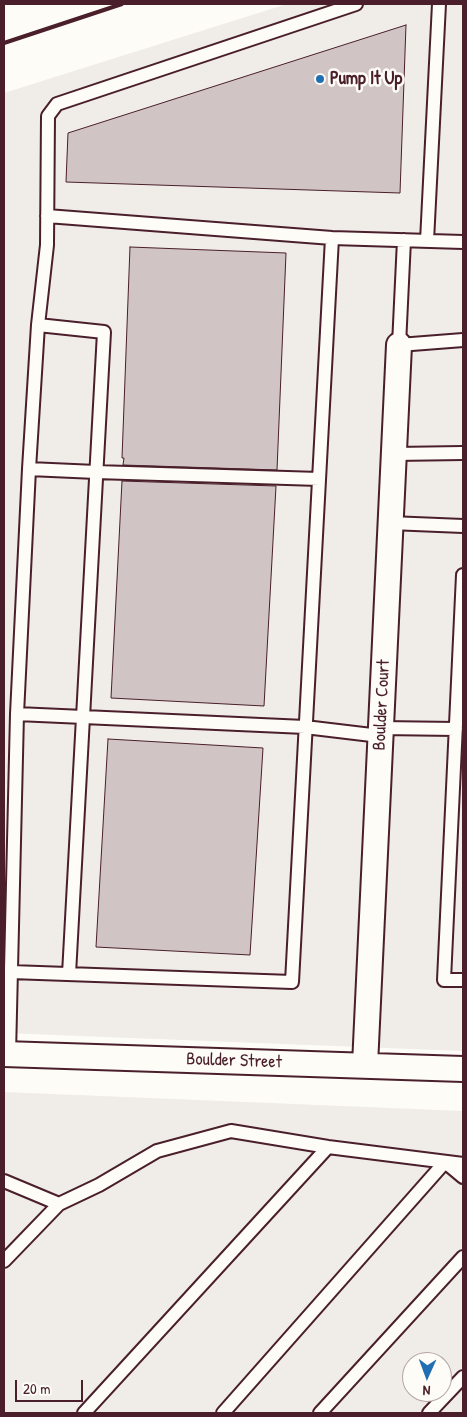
<!DOCTYPE html>
<html>
<head>
<meta charset="utf-8">
<style>
  body { margin:0 }
  #map { position:relative; width:467px; height:1417px; overflow:hidden; background:#fdfcf7; font-family:"Patrick Hand",sans-serif }
  canvas { display:block }
  .frame { position:absolute; inset:0; border:5px solid #4a1f2b; pointer-events:none }
  .north { position:absolute; left:402px; top:1352px; width:50px; height:50px; box-sizing:border-box; background:#fdfcf7; border:1px solid #b5a4a5; border-radius:50%; rotate:182deg; font-size:14px; font-weight:700; line-height:20px; text-align:center; color:#4a1f2b }
  .north::after { content:''; display:block; margin:auto; width:18px; height:22px; background:#1f6fb2; clip-path:polygon(50% 0,100% 100%,50% 72%,0 100%) }
  .scale { position:absolute; left:15px; top:1380px; width:68px; height:22px; box-sizing:border-box; border:2px solid #4a1f2b; border-top:0; padding-left:6px; font-size:15px; line-height:18px; white-space:nowrap; color:#4a1f2b; -webkit-text-stroke:4px #fdfcf7; paint-order:stroke }
</style>
</head>
<body>
<div id="map">
<canvas width="467" height="1417"></canvas>
<div class="frame"></div>
<div class="north">N</div>
<div class="scale">20 m</div>
</div>
<script>
const context = document.querySelector('canvas').getContext('2d');
context.lineJoin = 'round';
function fillPath(path, color) { context.fillStyle = color; context.fill(path, 'evenodd'); }
const poly = rows => new Path2D(rows.map(r => 'M' + r).join(''));
function strokePath(path, color, width, dash) { context.strokeStyle = color; context.lineWidth = width; context.lineCap = dash ? 'butt' : 'round'; context.setLineDash(dash || []); context.stroke(path); }
function drawText(font, color, halo, rows, align = 'center') {
  context.font = font + ' "Patrick Hand",sans-serif'; context.lineWidth = 5; context.setLineDash([]); context.textBaseline = 'middle'; context.strokeStyle = halo; context.fillStyle = color; for (const [text, x, y, turn = 0] of rows) {
    context.save(); context.translate(x, y); context.rotate((+turn || 0) * Math.PI / 180); context.textAlign = isNaN(turn) ? turn : align; if (halo) context.strokeText(text, 0, 0); context.fillText(text, 0, 0); context.restore();
  }
}
fillPath(poly([
  [287,4,463,4,463,1051,4,1033,4,93],
  [4,1092,463,1111,463,1413,4,1413],
  [412,1362,442,1362,442,1392,412,1392]
]), '#f0ece8');
const building = poly([
  [406,25,400,193,66,182,68,133,406,25],
  [130,247,286,253,277,470,123,465,124,458,122,458,130,247],
  [122,481,276,486,264,706,111,698,122,481],
  [108,739,263,748,250,955,96,947,108,739]
]);
fillPath(building, '#d0c5c4');
strokePath(building, '#4a1f2b', 1);
const lane = poly([
  [47,216,332,238,463,242],
  [404,240,399,345,463,340],
  [427,241,439,4],
  [38,325,104,332,69,974],
  [394,454,463,453],
  [29,469,96,472,319,479],
  [390,523,463,526],
  [463,575,444,980,463,980],
  [17,714,305,727,380,736],
  [381,728,456,729],
  [11,972,292,982,332,238],
  [9,1054,17,714,29,469,38,325,47,245,48,116,57,104,356,4],
  [4,1181,59,1204],
  [4,1261,59,1204,99,1185,157,1151,231,1131,328,1147,463,1164],
  [84,1413,328,1147],
  [223,1413,445,1162,463,1177],
  [320,1413,463,1257],
  [429,1413,463,1377]
]);
const street = poly([
  [4,1054,463,1069],
  [365,1065,399,345]
]);
strokePath(lane, '#4a1f2b', 16);
strokePath(street, '#4a1f2b', 28);
strokePath(lane, '#fdfcf7', 12);
strokePath(street, '#fdfcf7', 24);
strokePath(poly([
  [4,43,122,4]
]), '#4a1f2b', 4);
for (const [x, y, r, color] of [
  [320,79,5,"#1f6fb2"]
]) { const dot = new Path2D(); dot.arc(x, y, r, 0, 2 * Math.PI); context.fillStyle = color; context.fill(dot); strokePath(dot, '#fdfcf7', 2); }
drawText('bold 18px', '#4a1f2b', '#fdfcf7', [
  ["Pump It Up",330,79]
], 'left');
drawText('18px', '#4a1f2b', '#fdfcf7', [
  ["Boulder Court",382,705,-87],
  ["Boulder Street",234,1061,2]
]);
</script>
</body>
</html>
